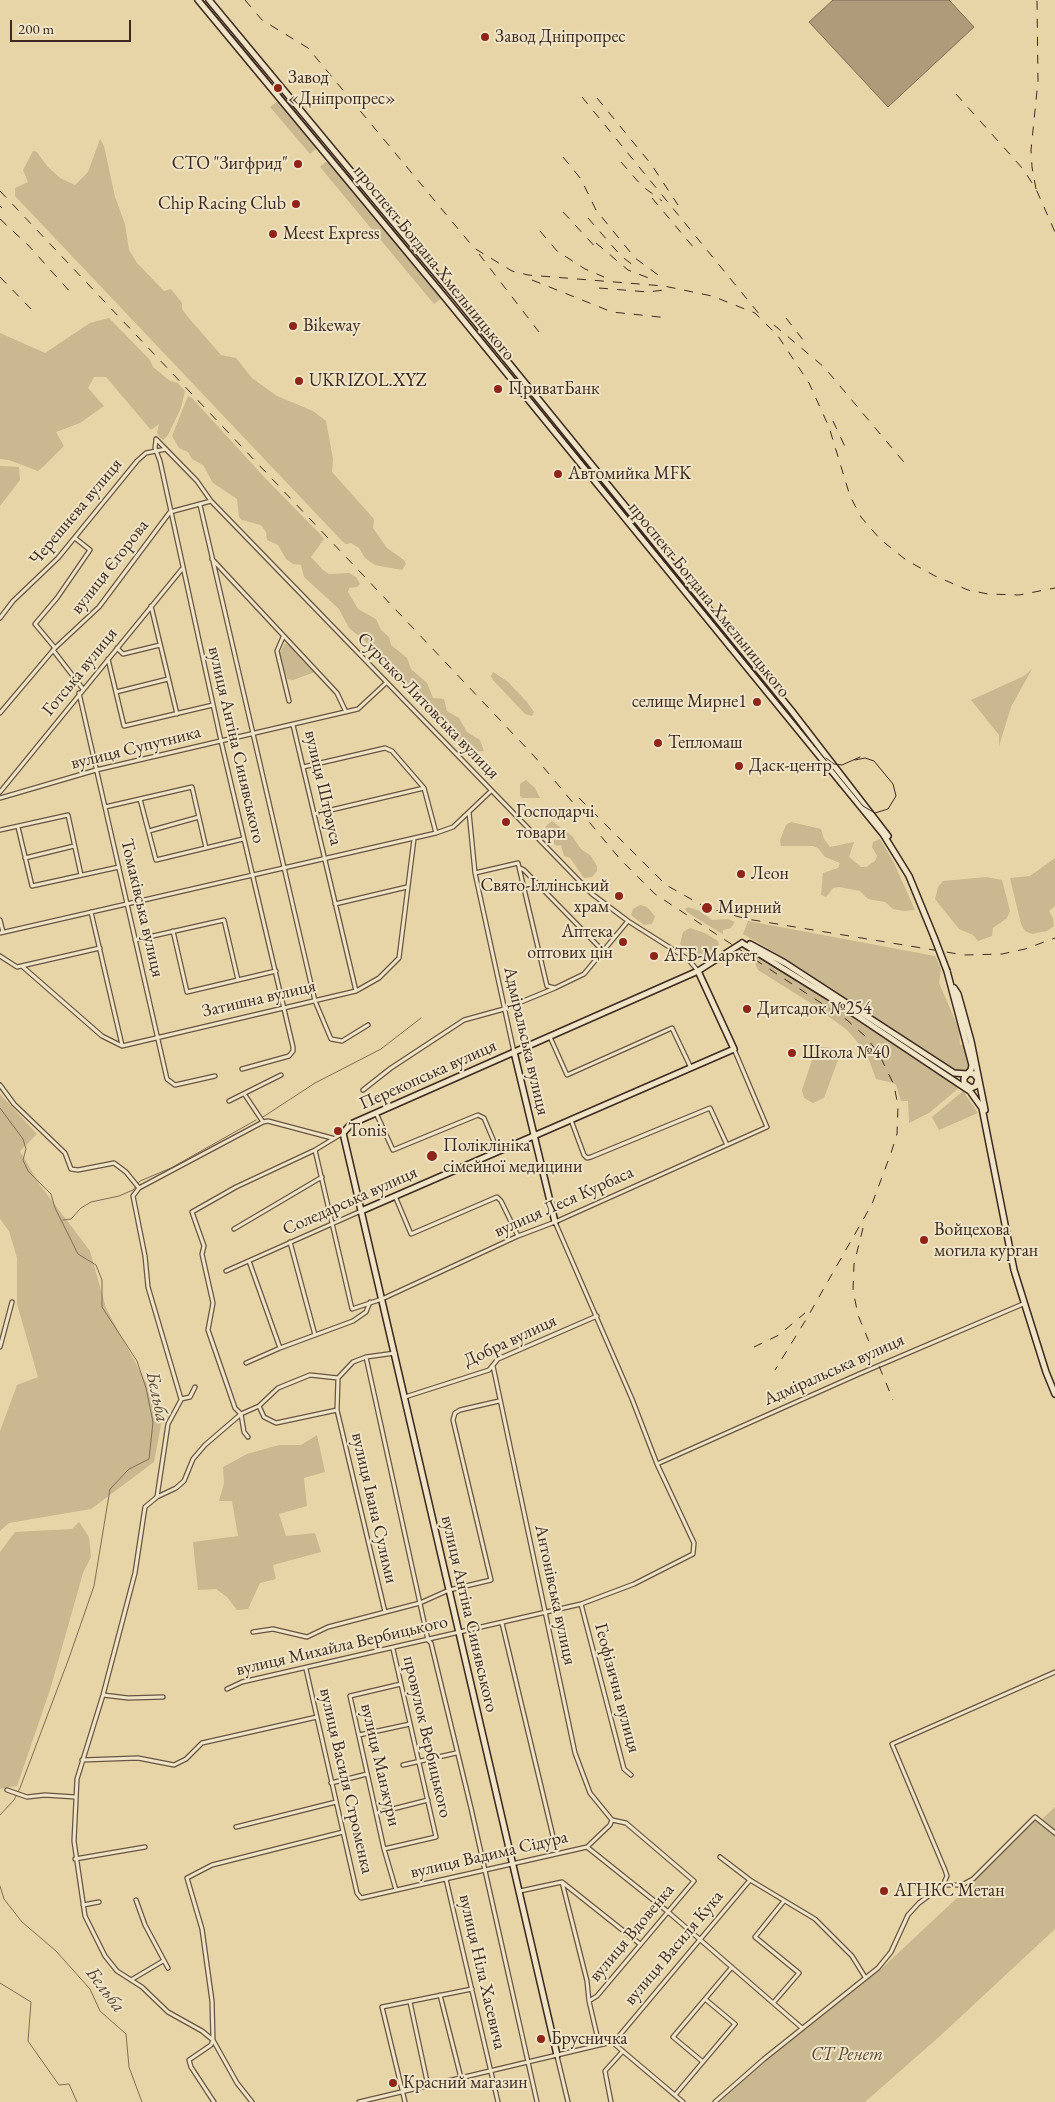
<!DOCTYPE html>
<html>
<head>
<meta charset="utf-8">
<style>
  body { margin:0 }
  #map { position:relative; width:1055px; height:2102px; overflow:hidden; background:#e7d5a7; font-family:"EB Garamond",serif }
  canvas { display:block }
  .scale { position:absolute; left:10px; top:20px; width:121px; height:22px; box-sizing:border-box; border:2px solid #3d2921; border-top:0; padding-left:6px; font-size:15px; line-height:18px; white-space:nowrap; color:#3d2921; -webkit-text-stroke:4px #efe4c6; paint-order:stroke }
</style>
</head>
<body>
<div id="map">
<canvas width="1055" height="2102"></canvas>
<div class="scale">200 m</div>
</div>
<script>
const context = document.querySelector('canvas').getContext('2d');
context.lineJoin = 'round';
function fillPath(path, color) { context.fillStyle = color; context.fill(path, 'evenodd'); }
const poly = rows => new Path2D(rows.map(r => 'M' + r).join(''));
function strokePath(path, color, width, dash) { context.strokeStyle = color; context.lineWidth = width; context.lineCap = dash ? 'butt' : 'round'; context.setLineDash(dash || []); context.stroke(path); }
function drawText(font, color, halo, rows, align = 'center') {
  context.font = font + ' "EB Garamond",serif'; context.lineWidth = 4; context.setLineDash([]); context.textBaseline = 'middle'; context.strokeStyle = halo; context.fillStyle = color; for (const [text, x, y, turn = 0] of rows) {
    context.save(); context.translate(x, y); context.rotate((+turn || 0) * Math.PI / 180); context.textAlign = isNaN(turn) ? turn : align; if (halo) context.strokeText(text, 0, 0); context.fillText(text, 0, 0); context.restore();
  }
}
fillPath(poly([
  [278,101,317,148,310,154,270,107],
  [100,139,104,146,115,197,125,224,129,250,137,263,164,291,171,289,182,303,182,309,188,317,221,355,236,358,252,378,277,396,313,411,326,421,333,459,332,472,374,519,373,528,387,548,404,560,406,564,402,570,375,565,365,558,359,548,351,543,346,544,342,541,15,196,15,188,28,182,23,170,33,151,37,152,47,166,60,178,75,185,88,172],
  [327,161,442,298,434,304,320,167],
  [109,318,150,360,153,367,170,381,178,383,185,391,181,408,168,435,163,440,160,438,157,433,159,424,151,430,106,377,94,377,88,388,104,406,80,423,56,432,64,446,44,466,38,471,9,460,0,459,0,333,45,353,90,323],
  [188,396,192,398,266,479,321,535,324,539,311,557,323,570,329,574,349,573,356,577,360,584,357,587,349,588,348,592,358,609,376,619,381,630,389,637,391,645,407,658,411,669,427,683,433,698,444,699,447,711,459,718,467,732,480,740,484,751,472,752,448,735,442,723,430,712,420,694,402,685,365,641,349,628,339,609,304,577,301,565,293,564,286,559,278,545,267,540,266,532,261,525,242,520,239,517,237,499,213,483,203,465,192,459,188,452,179,448,172,436],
  [0,466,19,467,20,480,0,506],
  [285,643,290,646,315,672,293,680,287,679,280,653],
  [1032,669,1011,707,999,746,999,735,971,700,1024,676],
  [493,672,507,681,527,702,534,712,532,716,525,714,493,680,491,676],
  [526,780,535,788,540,798,523,798,520,796,520,784],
  [552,821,572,836,581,849,591,856,597,866,597,871,592,877,584,878,570,858,564,856,561,845,557,846,554,844,554,840,544,834,546,826],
  [791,822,821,829,824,839,830,847,854,842,849,857,861,867,866,867,875,861,877,856,872,847,873,842,880,839,893,861,915,910,904,911,893,909,885,902,868,899,860,891,839,887,833,888,826,897,821,895,823,873,838,868,840,863,825,857,818,848,813,846,781,846,780,840,786,825],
  [1055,858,1055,906,1049,911,1053,918,1054,926,1047,931,1032,934,1025,931,1021,924,1010,878,1030,876],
  [986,877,1002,880,1010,911,1007,918,993,928,992,936,978,941,973,935,959,929,935,899,938,887,943,881],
  [640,905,647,907,655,916,652,924,644,925,631,915,633,909],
  [688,907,700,911,712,920,728,919,735,922,731,928,723,930,723,934,719,932,687,912,685,909],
  [748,921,935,956,941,969,939,983,959,1029,960,1045,966,1045,971,1066,969,1070,963,1072,953,1070,789,961,743,934],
  [690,928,705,933,718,941,719,945,709,952,695,957,680,944,683,932],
  [756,955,769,959,960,1087,929,1113,909,1123,908,1101,901,1101,896,1085,893,1083,876,1079,866,1052,847,1030,809,1002,758,970,755,963],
  [821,1047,833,1048,838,1060,824,1098,813,1103,804,1098,802,1090,814,1054],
  [963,1091,978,1113,939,1130,932,1117],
  [0,1094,37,1134,20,1151,40,1185,90,1251,106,1308,163,1414,154,1462,91,1509,9,1523,0,1531,0,1431,17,1385,38,1377,17,1304,17,1258,9,1231,0,1219],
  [317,1435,325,1472,304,1478,307,1506,279,1514,286,1536,315,1533,321,1552,273,1565,276,1579,260,1583,248,1609,237,1610,227,1597,216,1589,198,1590,193,1542,238,1536,232,1501,219,1501,224,1483,223,1467,247,1454,279,1445,301,1445],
  [79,1522,89,1537,91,1557,83,1573,50,1690,17,1786,0,1789,0,1552,15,1532,72,1529],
  [1055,1807,1055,1929,940,2036,865,2102,720,2102,771,2056,880,1970,957,1898,964,1889,1033,1820,1042,1819]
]), '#cab890');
const water = poly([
  [833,0,949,0,974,27,888,107,809,22,833,0]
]);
fillPath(water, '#ad9b79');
strokePath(water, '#806d56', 1);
strokePath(poly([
  [0,1108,23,1139,26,1149,23,1160,28,1171,51,1194,55,1208,78,1254,96,1265,102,1280,102,1307,137,1361,146,1388,153,1422,149,1459,129,1469,110,1489,94,1586,69,1658,20,1788,14,1800,0,1815],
  [263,1117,315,1083,381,1049,421,1018],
  [63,1220,71,1219,81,1208,91,1202,119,1196,133,1190,140,1181,171,1168,256,1120],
  [0,1886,4,1899,22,1922,56,1951,90,1989,100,2011,126,2034,129,2067,142,2102],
  [0,1983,31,2002,28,2041,59,2085,69,2084,77,2102]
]), '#806d56', 1);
const street = poly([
  [156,439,197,481,211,501,592,894,628,921,688,959,698,971],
  [156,440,155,448,160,461,221,741,293,1047,293,1051,289,1056,242,1069],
  [200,505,315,1001,331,1039,342,1041,368,1025],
  [212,559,337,693,346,712],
  [151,606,177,714],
  [0,618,13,601,58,558,137,461,146,453,166,449],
  [283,637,277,651,289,701],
  [55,648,35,624,57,598,90,550,75,538],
  [117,648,123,654,160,645],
  [53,650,83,689],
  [108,659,124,726,213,705],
  [116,692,168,679],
  [79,693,167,1079,175,1085,215,1076],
  [0,713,55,648,99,607,170,512,211,501],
  [293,725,356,991],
  [303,767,385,748,392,751,424,788,436,833],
  [0,792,182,569],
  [0,798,96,770,358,709,386,683],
  [140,799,156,860,243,839],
  [105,807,192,787,206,848],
  [469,812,475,873,514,1052],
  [314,814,424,788],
  [18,827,32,886,119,867],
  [0,830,68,815,81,875],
  [149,831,199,817],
  [25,858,74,846],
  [520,868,524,870,603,951],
  [335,904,407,887],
  [91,912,122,1045],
  [0,920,3,932],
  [173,931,187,992,276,971],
  [0,933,436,833,453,827,491,791],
  [135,940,224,920,238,980],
  [0,956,17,967,100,948],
  [23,967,102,1036,122,1046,356,991,379,978,399,958,414,839],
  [555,988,584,974,628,921],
  [550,1037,567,1075,672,1028,691,1068],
  [0,1085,14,1104,65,1153,71,1169,78,1170,114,1163,126,1172,139,1188],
  [363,1090,391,1068,464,1020,504,1009,555,988,547,986,518,863,475,873],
  [245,1095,263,1122,268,1121,332,1138],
  [229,1101,281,1075],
  [376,1113,393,1150,478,1115,484,1118,498,1151],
  [571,1120,584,1155,587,1158,591,1157,710,1108,727,1145],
  [315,1150,352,1309,382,1299,518,1236,555,1222,767,1127,734,1049],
  [395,1196,411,1234,497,1197,501,1201,518,1236],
  [234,1229,322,1177],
  [290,1242,315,1335],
  [249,1261,280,1348],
  [226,1271,361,1211],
  [0,1347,12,1302],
  [366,1357,428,1640,431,1643,471,1808,537,2102],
  [246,1363,280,1348,353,1321,366,1312,370,1302],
  [493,1366,575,1753,590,1793,612,1820],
  [405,1397,489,1370,498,1359,597,1316],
  [181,1399,148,1287,145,1256,133,1196,139,1188,263,1122],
  [181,1399,190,1397,195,1387],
  [259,1406,264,1417,276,1423,337,1410],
  [248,1437,244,1432,241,1414,235,1408,208,1330,213,1303,202,1254,204,1246,192,1212,236,1187,315,1150,343,1133],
  [657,1464,859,1374,1023,1304],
  [157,1497,168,1424,181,1400],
  [581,1604,624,1769,631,1775],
  [385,1612,337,1410,338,1378,353,1362,366,1357,395,1353],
  [502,1623,557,1853],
  [253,1632,273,1629,307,1637,328,1627,420,1603,449,1590,491,1580,453,1420,455,1413,460,1410,499,1401],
  [306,1669,357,1893,361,1898,587,1847,610,1825,612,1820],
  [227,1689,242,1682,581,1604,634,1584,693,1554,694,1543,657,1464,632,1399,555,1222],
  [103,1695,128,1698,163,1697],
  [359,1735,410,1724],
  [82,1760,138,1758,174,1765,186,1759,202,1743,317,1717],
  [403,1765,456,1753],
  [331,1783,367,1774],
  [7,1790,27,1797,45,1795,75,1797],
  [377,1813,428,1800],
  [236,1827,336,1802],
  [587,1847,667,1911,802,2028],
  [384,1849,436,1837,393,1649],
  [720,1857,750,1880,815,1919,852,1956,865,1977],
  [75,1859,145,1847],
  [446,1879,498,2102],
  [562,1882,587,1981,589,2001,599,2044],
  [943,1885,962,1885,973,1879,1035,1817,1055,1833],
  [396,1890,384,1849,350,1696,401,1684],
  [520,1891,562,1882,640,1944],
  [136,1900,145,1925,168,1968],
  [83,1905,99,1902],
  [131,1980,163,1961],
  [440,1995,461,2078],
  [589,2001,597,1996,694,1881,626,1823,612,1820],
  [410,2002,428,2086],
  [774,2002,799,1973,755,1937,784,1901],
  [612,2042,683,2102],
  [557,2056,568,2102],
  [703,2062,673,2037,732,1967],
  [675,2095,735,2024,705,1999],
  [214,2102,191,2067,189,2060,211,2045,213,2040,202,2031,168,2012,142,1987,117,1971,105,1956,85,1916,74,1841,77,1779,103,1695,135,1573,145,1507,157,1497,176,1488,184,1481,193,1459,205,1445,241,1414,259,1406,278,1388,310,1375,338,1378],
  [252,2102,237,2083,213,2040,212,2001,202,1929,187,1878,212,1865,343,1832],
  [359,2102,612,2042,619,2036,750,1880],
  [405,2102,382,2007,472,1989],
  [611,2102,605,2071,623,2051],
  [715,2102,764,2059,878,1968,891,1952,908,1915,919,1903,943,1885,947,1876,945,1870,892,1744,1055,1672]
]);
const secondary = poly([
  [198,0,446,299,883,834,909,876,934,937],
  [209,0,452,293,791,710,888,836],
  [742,943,829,997,968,1090],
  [750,944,785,963,954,1073,967,1074],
  [947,971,972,1065,971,1070,964,1078,964,1083,971,1088,976,1086,978,1079,974,1074,969,1073],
  [954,988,958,994,971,1041,985,1110],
  [514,1052,555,1222],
  [967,1087,982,1108,1014,1270,1046,1372,1055,1394],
  [361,1211,734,1049,698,971],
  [557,2055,343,1133,351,1124,698,971,742,943]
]);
strokePath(street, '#685442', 5.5);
strokePath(secondary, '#3d2921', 8);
strokePath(street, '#efe4c6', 3);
strokePath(secondary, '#efe4c6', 5);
strokePath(poly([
  [203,0,421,263,863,806,875,813,888,809,896,796,893,784,874,761,865,758,855,760],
  [826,758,834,764,842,765,860,757]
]), '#3d2921', 1);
strokePath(poly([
  [245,0,262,20,308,48,474,248,512,271,528,275,664,286,712,296,755,313,778,336,809,383,829,427,850,496,861,517,880,539,906,560,935,576,968,590,988,594,1019,595,1055,588],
  [956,94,1023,169,1036,189,1055,232],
  [582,97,760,315],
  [597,98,651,164,678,205],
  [563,157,581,179,596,210,635,258,665,280],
  [621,162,642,186,662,201],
  [1036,189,1032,167,1031,150,1038,81,1037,0],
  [0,191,534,756,620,859,655,894,847,1020,866,1037,879,1054,894,1085,898,1106,897,1134,891,1153,872,1204,807,1318,775,1370],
  [652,198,694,248],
  [0,206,2,208],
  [563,212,599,251],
  [588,218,621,256,637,268],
  [0,219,28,245,72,294],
  [540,231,557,251,585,269,604,277],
  [596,243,628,270,654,280],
  [479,254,539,332],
  [0,277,31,309],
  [532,280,612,312,669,318],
  [599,288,648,292,664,290],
  [786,318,807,345],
  [774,325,824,367,908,467],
  [833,421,847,451],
  [579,798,666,885,707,908,747,919,964,955,1002,954,1025,949,1055,938],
  [863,1228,854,1264,853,1290,858,1315,893,1400],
  [754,1347,779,1335,805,1313]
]), '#3d2921', 1, [9, 9]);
const secondaryBridge = poly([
  [934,937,947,971]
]);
strokePath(secondaryBridge, '#3d2921', 8, []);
strokePath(secondaryBridge, '#efe4c6', 5);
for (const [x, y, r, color] of [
  [485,37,5,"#8f2418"],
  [278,88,5,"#8f2418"],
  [298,164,5,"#8f2418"],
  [296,204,5,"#8f2418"],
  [273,234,5,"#8f2418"],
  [293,326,5,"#8f2418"],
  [299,381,5,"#8f2418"],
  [498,389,5,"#8f2418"],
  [558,474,5,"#8f2418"],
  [757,702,5,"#8f2418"],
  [658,743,5,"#8f2418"],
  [739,766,5,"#8f2418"],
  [506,822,5,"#8f2418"],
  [741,874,5,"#8f2418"],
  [619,896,5,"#8f2418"],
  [707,908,6,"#8f2418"],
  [623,942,5,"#8f2418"],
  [654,956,5,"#8f2418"],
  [747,1009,5,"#8f2418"],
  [792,1053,5,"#8f2418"],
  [338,1131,5,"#8f2418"],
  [432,1156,6,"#8f2418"],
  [924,1240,5,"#8f2418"],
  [884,1891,5,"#8f2418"],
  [541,2039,5,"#8f2418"],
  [393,2083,5,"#8f2418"]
]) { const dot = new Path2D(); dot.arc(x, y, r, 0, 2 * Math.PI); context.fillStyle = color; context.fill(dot); strokePath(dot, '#efe4c6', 2); }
drawText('18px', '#3d2921', '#efe4c6', [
  ["Завод Дніпропрес",495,37],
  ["Завод",288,78],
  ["«Дніпропрес»",288,99],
  ["СТО \"Зигфрид\"",288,164,"right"],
  ["Chip Racing Club",286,204,"right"],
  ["Meest Express",283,234],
  ["Bikeway",303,326],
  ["UKRIZOL.XYZ",309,381],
  ["ПриватБанк",508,389],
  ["Автомийка MFK",568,474],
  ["селище Мирне1",747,702,"right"],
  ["Тепломаш",668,743],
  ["Даск-центр",749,766],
  ["Господарчі",516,812],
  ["товари",516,833],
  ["Леон",751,874],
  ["Свято-Іллінський",609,886,"right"],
  ["храм",609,907,"right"],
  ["Мирний",718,908],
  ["Аптека",613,932,"right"],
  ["оптових цін",613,953,"right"],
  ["АТБ-Маркет",664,956],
  ["Дитсадок №254",757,1009],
  ["Школа №40",802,1053],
  ["Tonis",348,1131],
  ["Поліклініка",443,1146],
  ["сімейної медицини",443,1167],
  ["Войцехова",934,1230],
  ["могила курган",934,1251],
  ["АГНКС Метан",894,1891],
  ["Брусничка",551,2039],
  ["Красний магазин",403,2083]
], 'left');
drawText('18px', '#3d2921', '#efe4c6', [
  ["проспект Богдана Хмельницького",434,263,51],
  ["Черешнева вулиця",76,512,-50],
  ["вулиця Єгорова",110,567,-52],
  ["проспект Богдана Хмельницького",709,600,51],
  ["Готська вулиця",80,672,-51],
  ["Сурсько-Литовська вулиця",428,706,46],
  ["вулиця Антіна Синявського",236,745,77],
  ["вулиця Супутника",136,748,-14],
  ["вулиця Штрауса",323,788,77],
  ["Томаківська вулиця",142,908,77],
  ["Затишна вулиця",259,999,-13],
  ["Адміральська вулиця",526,1041,77],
  ["Перекопська вулиця",428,1075,-24],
  ["Соледарська вулиця",350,1201,-24],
  ["вулиця Леся Курбаса",564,1202,-24],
  ["Добра вулиця",510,1341,-25],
  ["Адміральська вулиця",834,1370,-24],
  ["вулиця Івана Сулими",374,1508,77],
  ["Антонівська вулиця",555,1595,78],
  ["вулиця Антіна Синявського",469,1614,77],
  ["вулиця Михайла Вербицького",342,1646,-13],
  ["Геофізична вулиця",617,1688,75],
  ["провулок Вербицького",427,1737,77],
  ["вулиця Манжури",380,1765,77],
  ["вулиця Василя Строменка",346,1781,77],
  ["вулиця Вадима Сідура",489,1855,-13],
  ["вулиця Вдовенка",632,1933,-50],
  ["вулиця Василя Кука",674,1948,-50],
  ["вулиця Ніла Хасевича",482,1972,77]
]);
drawText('italic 18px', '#594637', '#efe4c6', [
  ["СТ Ренет",847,2055]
]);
drawText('italic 19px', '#594637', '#efe4c6', [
  ["Бельба",157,1397,78],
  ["Бельба",105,1990,53]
]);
</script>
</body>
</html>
